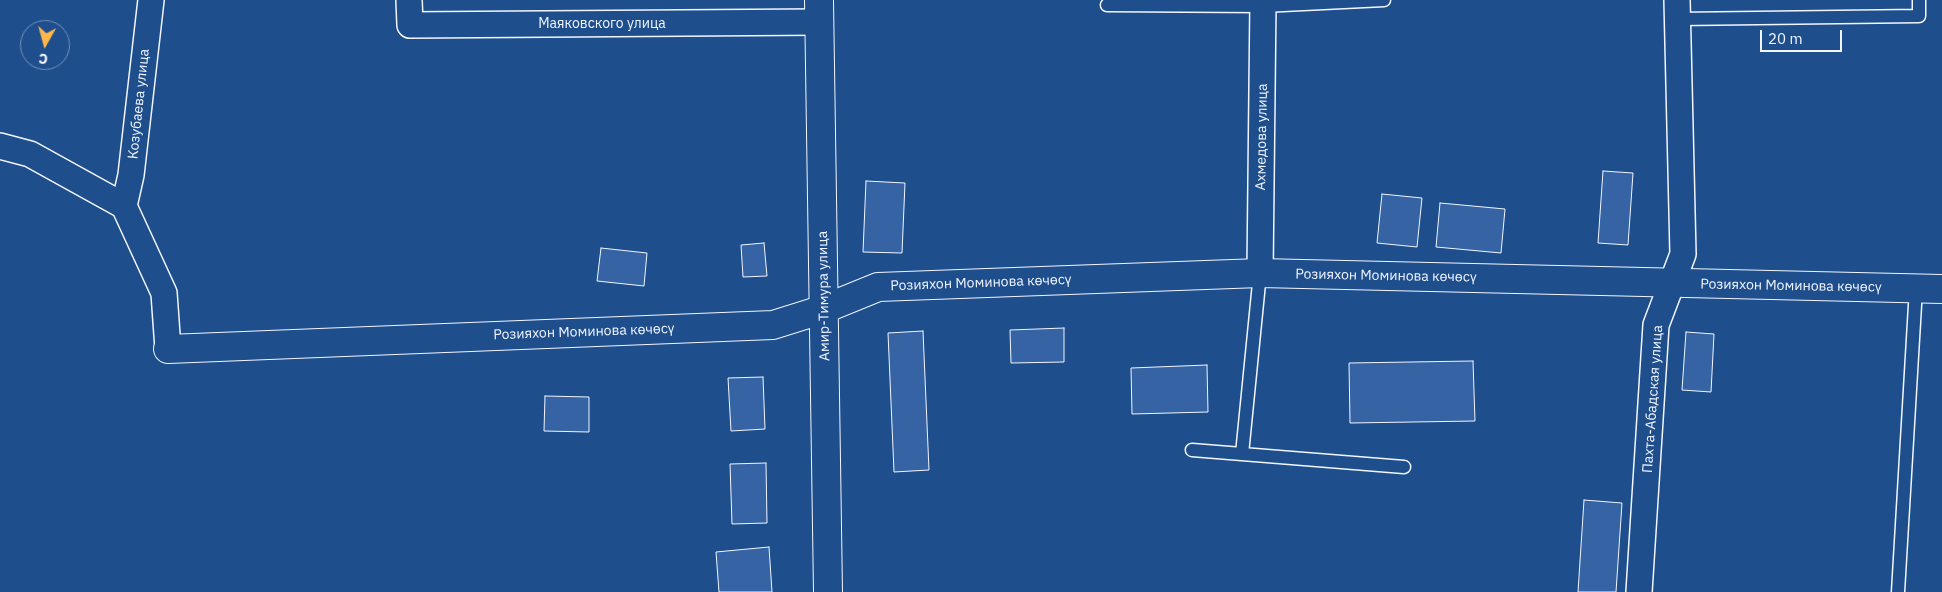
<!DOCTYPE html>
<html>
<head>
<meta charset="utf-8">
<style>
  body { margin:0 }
  #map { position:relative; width:1942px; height:592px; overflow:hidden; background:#1f4e8c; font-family:"IBM Plex Sans",sans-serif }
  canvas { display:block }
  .north { position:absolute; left:20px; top:20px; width:50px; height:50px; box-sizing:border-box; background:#1f4e8c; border:1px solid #7391ba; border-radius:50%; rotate:187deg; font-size:14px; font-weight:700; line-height:20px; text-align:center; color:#f2f6ff }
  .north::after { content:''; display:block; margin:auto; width:18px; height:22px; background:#ffb74d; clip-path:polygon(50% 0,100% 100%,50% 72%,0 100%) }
  .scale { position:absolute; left:1760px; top:30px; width:82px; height:22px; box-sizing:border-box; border:2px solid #f2f6ff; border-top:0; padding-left:6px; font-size:15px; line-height:18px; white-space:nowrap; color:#f2f6ff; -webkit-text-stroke:4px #1f4e8c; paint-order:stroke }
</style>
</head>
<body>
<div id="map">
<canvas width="1942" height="592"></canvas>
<div class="north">С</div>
<div class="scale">20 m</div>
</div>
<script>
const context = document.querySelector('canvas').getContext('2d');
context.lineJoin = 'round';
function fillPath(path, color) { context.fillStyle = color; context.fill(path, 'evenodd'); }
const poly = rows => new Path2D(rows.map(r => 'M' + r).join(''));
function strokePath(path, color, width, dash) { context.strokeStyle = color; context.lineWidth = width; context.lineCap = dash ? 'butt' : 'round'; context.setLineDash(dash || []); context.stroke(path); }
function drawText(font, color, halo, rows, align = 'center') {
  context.font = font + ' "IBM Plex Sans",sans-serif'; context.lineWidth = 4; context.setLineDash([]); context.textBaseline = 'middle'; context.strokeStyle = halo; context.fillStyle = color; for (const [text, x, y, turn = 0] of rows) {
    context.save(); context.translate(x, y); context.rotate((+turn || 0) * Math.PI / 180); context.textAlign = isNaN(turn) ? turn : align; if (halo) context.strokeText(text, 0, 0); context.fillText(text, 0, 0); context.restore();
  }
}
const building = poly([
  [1603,171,1633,173,1628,245,1598,243,1603,171],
  [866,181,905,183,902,253,863,252,866,181],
  [1382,194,1422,198,1417,247,1377,243,1382,194],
  [1440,203,1505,209,1501,253,1436,247,1440,203],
  [764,243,767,276,743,277,741,245,764,243],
  [601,248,647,253,644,286,597,281,601,248],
  [1064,328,1064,362,1011,363,1010,330,1064,328],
  [923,331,929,470,894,472,888,333,923,331],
  [1686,332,1714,334,1711,392,1682,390,1686,332],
  [1473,361,1475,421,1350,423,1349,363,1473,361],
  [1207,365,1208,412,1132,414,1131,368,1207,365],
  [763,377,765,429,731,431,728,378,763,377],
  [545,396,589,397,589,432,544,431,545,396],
  [766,463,767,523,732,524,730,464,766,463],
  [1584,500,1622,503,1616,592,1578,592,1584,500],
  [769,547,772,592,719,592,716,552,769,547]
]);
fillPath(building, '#3563a3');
strokePath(building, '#f2f6ff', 1);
const lane = poly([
  [1107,5,1263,6,1384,0],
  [1677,19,1919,16,1919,0],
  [1192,450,1404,467],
  [1242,454,1260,273],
  [1898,592,1916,288]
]);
const street = poly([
  [409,0,410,25,819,22],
  [0,146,30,154,124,206,164,293,168,349],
  [124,206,131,175,151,0],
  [1260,273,1263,0],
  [1639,592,1656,325,1683,254,1677,0]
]);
const secondary = poly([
  [819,0,828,592],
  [168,349,773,325,824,309,878,287,1260,273,1942,289]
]);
strokePath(lane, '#f2f6ff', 15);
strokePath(street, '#f2f6ff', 28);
strokePath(secondary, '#f2f6ff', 30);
strokePath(lane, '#1f4e8c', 12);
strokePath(street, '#1f4e8c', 25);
strokePath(secondary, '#1f4e8c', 28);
drawText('14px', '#f2f6ff', '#1f4e8c', [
  ["Маяковского улица",602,24],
  ["Козубаева улица",139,104,-84],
  ["Ахмедова улица",1262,137,-89],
  ["Розияхон Моминова көчөсү",1386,276,1],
  ["Розияхон Моминова көчөсү",981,283,-2],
  ["Розияхон Моминова көчөсү",1791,286,1],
  ["Амир-Тимура улица",824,296,-91],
  ["Розияхон Моминова көчөсү",584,332,-2],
  ["Пахта-Абадская улица",1653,399,-86]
]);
</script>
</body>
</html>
